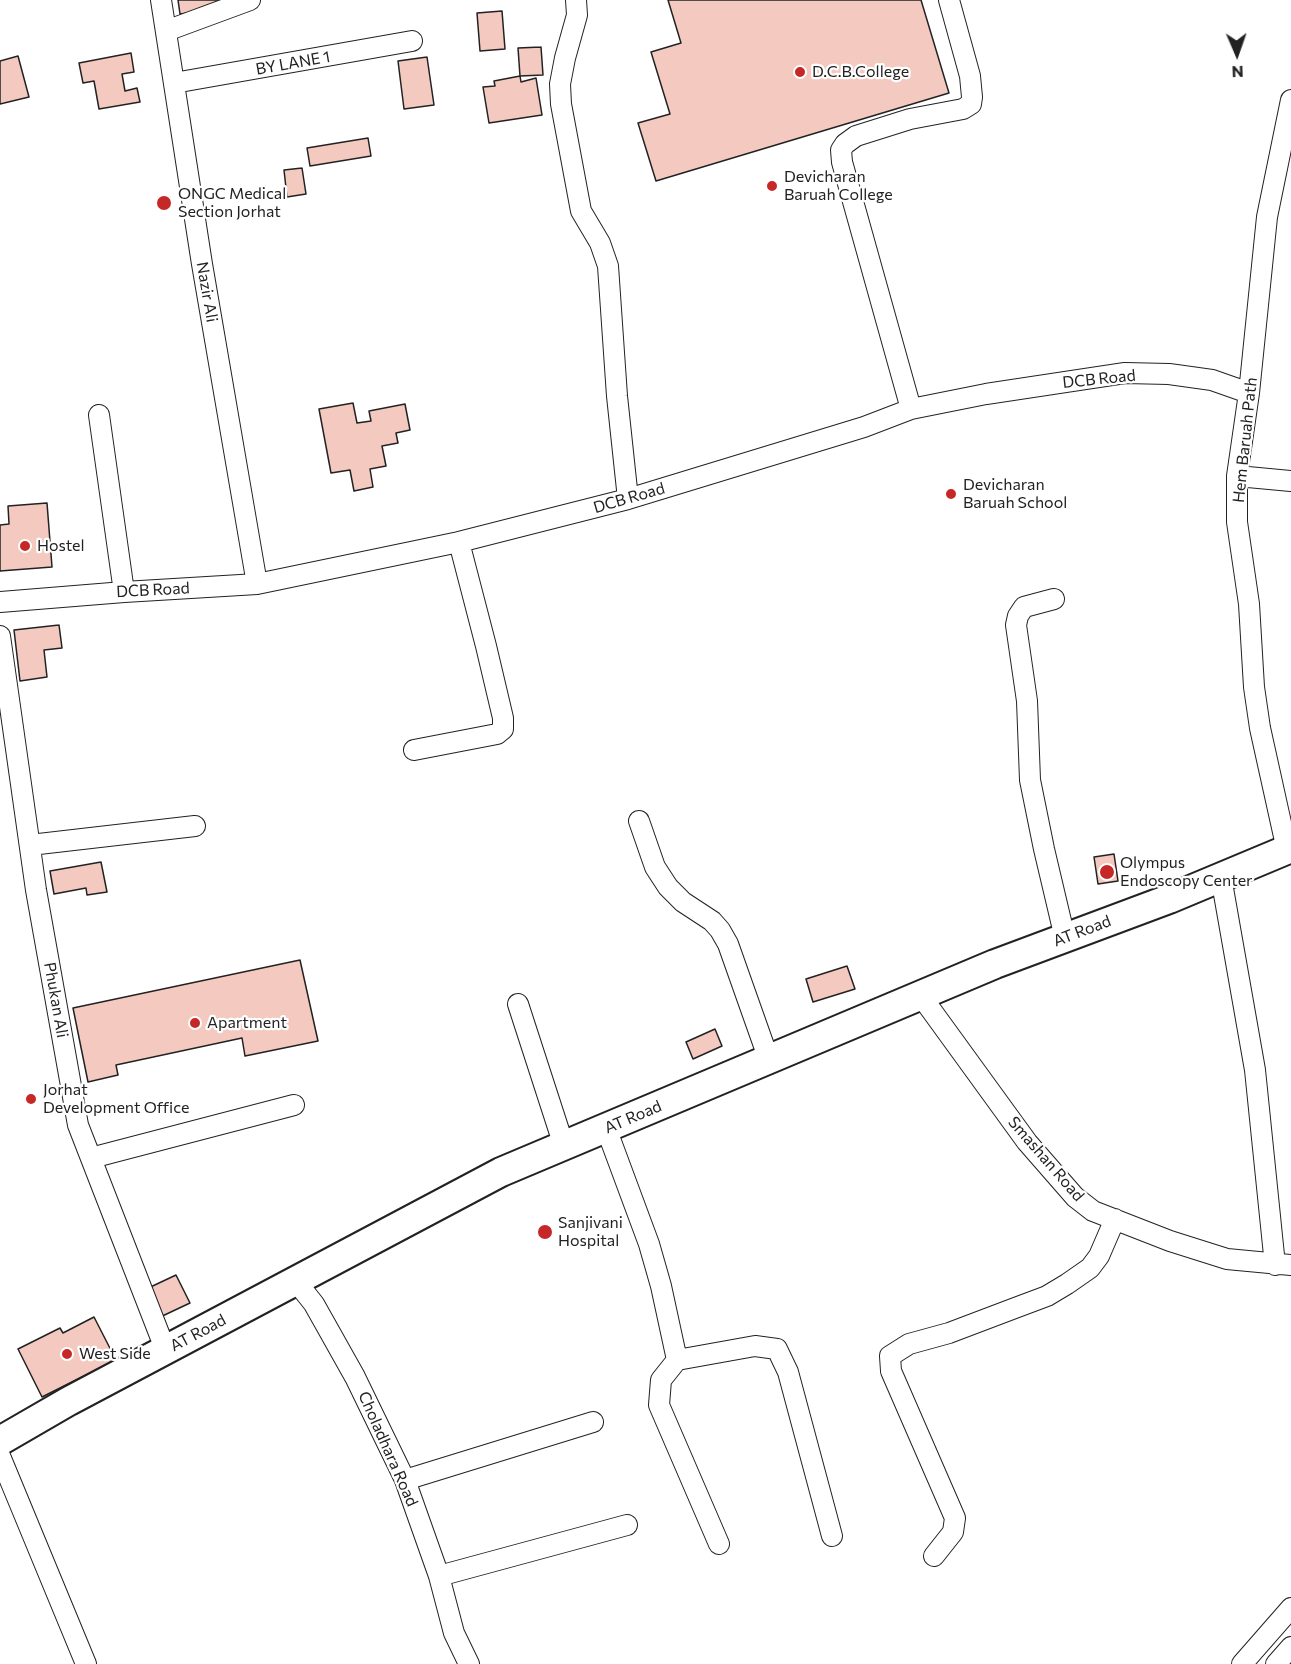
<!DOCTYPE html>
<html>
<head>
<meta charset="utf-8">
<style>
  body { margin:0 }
  #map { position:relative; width:1291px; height:1664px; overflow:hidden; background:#fff; font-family:Commissioner,sans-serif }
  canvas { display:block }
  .north { position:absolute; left:1207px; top:24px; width:60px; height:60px; -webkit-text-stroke:4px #fff; paint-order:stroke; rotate:178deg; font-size:16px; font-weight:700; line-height:24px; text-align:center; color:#222 }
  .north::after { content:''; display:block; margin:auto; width:21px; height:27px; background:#222; clip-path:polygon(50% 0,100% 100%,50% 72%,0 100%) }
</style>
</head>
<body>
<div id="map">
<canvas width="1291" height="1664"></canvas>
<div class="north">N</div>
</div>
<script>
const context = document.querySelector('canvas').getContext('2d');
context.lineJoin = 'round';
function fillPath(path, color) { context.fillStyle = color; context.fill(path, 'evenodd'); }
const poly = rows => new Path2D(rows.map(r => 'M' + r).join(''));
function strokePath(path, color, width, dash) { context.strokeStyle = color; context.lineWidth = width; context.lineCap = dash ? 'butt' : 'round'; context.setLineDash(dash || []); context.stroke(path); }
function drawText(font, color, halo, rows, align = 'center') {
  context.font = font + ' Commissioner,sans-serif'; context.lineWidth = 4.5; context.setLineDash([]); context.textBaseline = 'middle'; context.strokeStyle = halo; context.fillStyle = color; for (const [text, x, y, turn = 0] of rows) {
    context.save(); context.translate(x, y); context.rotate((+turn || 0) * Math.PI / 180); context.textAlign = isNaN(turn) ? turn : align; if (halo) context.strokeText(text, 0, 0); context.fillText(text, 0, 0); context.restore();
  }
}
const building = poly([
  [178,0,219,0,220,9,180,14,178,0],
  [668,0,921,0,949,93,656,181,638,123,670,114,651,52,681,43,668,0],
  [502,11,505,49,480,51,477,13,502,11],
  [541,47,543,75,520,76,518,48,541,47],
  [131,53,134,72,122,74,125,91,137,88,140,102,99,109,94,81,83,83,79,63,131,53],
  [18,56,29,97,0,104,0,61,18,56],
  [427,57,434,105,404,109,398,61,427,57],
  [520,76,521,82,536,78,542,115,489,123,483,87,495,86,494,81,520,76],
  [368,138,371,156,310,166,307,148,368,138],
  [302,168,306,194,287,197,284,170,302,168],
  [353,403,357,423,371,421,369,411,405,404,410,430,396,433,398,443,382,446,386,466,370,469,373,487,354,491,350,470,331,473,319,409,353,403],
  [47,503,52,567,0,571,0,525,9,524,8,506,47,503],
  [59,625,62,648,44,650,47,677,20,681,14,630,59,625],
  [1114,854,1118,881,1098,884,1094,857,1114,854],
  [101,862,107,892,87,895,86,888,54,894,50,871,101,862],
  [300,960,318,1041,245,1056,242,1038,116,1065,118,1075,88,1082,73,1008,300,960],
  [847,966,855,989,813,1002,806,979,847,966],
  [715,1029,722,1046,693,1059,686,1042,715,1029],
  [176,1275,190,1303,156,1319,142,1291,176,1275],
  [94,1317,116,1360,42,1397,18,1349,60,1328,63,1333,94,1317]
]);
fillPath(building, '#f3c9c0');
strokePath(building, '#222', 1.5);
const minor = poly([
  [161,0,202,264,257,584],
  [576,0,577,15,565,58,560,84,561,104,581,211,600,243,608,266,617,396,628,499],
  [166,31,250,0],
  [174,83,412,41],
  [911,409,842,162,841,150,845,144,856,136,910,119,963,109,971,104,972,97,970,76,949,0],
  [99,415,124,592],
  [1237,476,1291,481],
  [1054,599,1024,607,1018,616,1016,625,1027,701,1030,780,1044,849,1065,938],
  [0,602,124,592,257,584,459,542,628,499,864,427,911,409,986,394,1125,373,1169,374,1212,380,1249,393],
  [0,636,36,890,78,1125,162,1341,167,1350],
  [414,750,497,734,503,729,503,718,486,646,459,542],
  [639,821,655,867,668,887,683,902,712,921,720,930,728,944,769,1060],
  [30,845,195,826],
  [1287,850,1260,728,1254,687,1249,604,1237,522,1237,476,1249,393,1267,217,1291,100],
  [1221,877,1255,1070,1275,1265],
  [921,996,1027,1142,1075,1197,1093,1211,1170,1241,1227,1259,1291,1265],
  [518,1004,564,1146],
  [606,1128,649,1244,661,1286,677,1360,661,1380,659,1405,719,1544],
  [91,1158,294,1105],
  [295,1280,314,1304,355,1377,405,1480,439,1576,454,1633,469,1664],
  [677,1360,755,1346,777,1349,788,1372,832,1536],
  [0,1456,86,1664],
  [405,1480,593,1422],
  [934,1556,953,1532,955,1518,891,1371,890,1356,909,1344,949,1333,1015,1308,1047,1296,1067,1284,1090,1268,1099,1256,1115,1219],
  [439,1576,627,1525],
  [1242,1664,1291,1608],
  [1276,1664,1291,1647]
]);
const highway = poly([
  [0,1441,69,1401,501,1172,995,964,1169,899,1291,848]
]);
strokePath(minor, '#222', 22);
strokePath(highway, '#222', 32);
strokePath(minor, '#fff', 20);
strokePath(highway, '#fff', 28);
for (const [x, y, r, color] of [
  [800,72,6,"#c62828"],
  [772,186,6,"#c62828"],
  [164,203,8,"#c62828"],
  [951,494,6,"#c62828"],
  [25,546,6,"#c62828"],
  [1107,872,8,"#c62828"],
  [195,1023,6,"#c62828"],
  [31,1099,6,"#c62828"],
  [545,1232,8,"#c62828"],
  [67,1354,6,"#c62828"]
]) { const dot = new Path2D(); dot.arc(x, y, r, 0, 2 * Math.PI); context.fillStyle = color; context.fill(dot); strokePath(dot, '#fff', 2); }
drawText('16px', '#222', '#fff', [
  ["BY LANE 1",293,63,-10],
  ["Nazir Ali",207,292,80],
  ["DCB Road",1099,379,-6],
  ["Hem Baruah Path",1245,440,-84],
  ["DCB Road",629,498,-16],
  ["DCB Road",153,590,-3],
  ["AT Road",1082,931,-21],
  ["Phukan Ali",56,1000,80],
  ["AT Road",633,1117,-23],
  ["Smashan Road",1046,1159,49],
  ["AT Road",198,1333,-28],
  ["Choladhara Road",388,1449,66]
]);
drawText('16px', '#222', '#fff', [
  ["D.C.B.College",812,72],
  ["Devicharan",784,177],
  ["Baruah College",784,195],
  ["ONGC Medical",178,194],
  ["Section Jorhat",178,212],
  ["Devicharan",963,485],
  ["Baruah School",963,503],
  ["Hostel",37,546],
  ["Olympus",1120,863],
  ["Endoscopy Center",1120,881],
  ["Apartment",207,1023],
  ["Jorhat",43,1090],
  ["Development Office",43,1108],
  ["Sanjivani",558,1223],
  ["Hospital",558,1241],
  ["West Side",79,1354]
], 'left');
</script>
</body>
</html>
